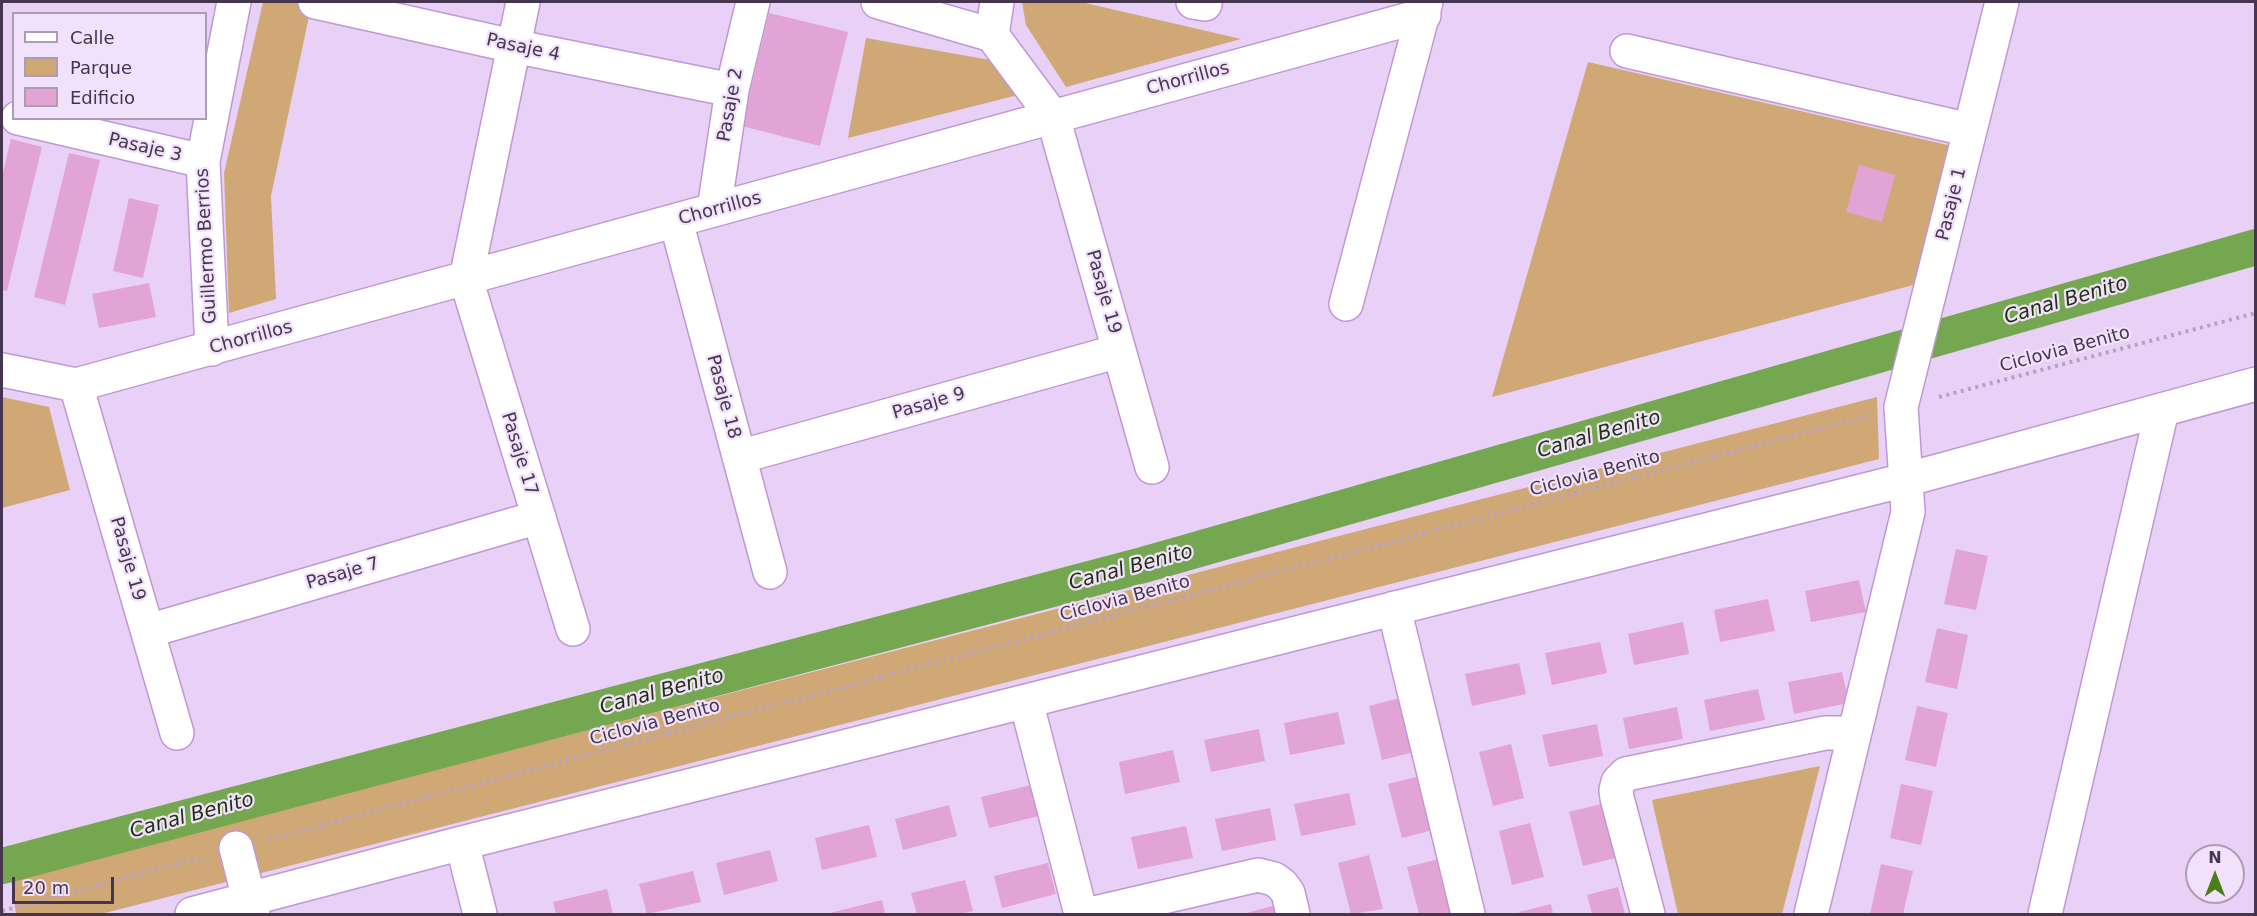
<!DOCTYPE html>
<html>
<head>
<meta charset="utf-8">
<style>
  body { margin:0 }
  #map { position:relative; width:2257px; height:916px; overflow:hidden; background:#e9d0f6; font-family:"DejaVu Sans",sans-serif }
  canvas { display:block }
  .frame { position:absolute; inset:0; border:3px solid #45354e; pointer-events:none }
  .legend { position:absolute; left:12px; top:12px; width:195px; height:108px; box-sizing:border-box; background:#f1e1fb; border:2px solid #ac9cb6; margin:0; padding:8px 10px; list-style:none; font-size:18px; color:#45354e }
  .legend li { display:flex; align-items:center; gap:12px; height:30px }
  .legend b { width:30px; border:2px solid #ac9cb6 }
  .north { position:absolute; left:2185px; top:844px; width:60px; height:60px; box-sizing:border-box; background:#f1e1fb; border:2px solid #ac9cb6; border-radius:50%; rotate:0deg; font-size:16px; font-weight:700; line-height:24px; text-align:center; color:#45354e }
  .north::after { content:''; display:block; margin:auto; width:21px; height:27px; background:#497f15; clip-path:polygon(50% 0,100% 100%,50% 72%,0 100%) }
  .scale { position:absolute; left:12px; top:877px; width:102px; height:27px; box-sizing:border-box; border:3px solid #45354e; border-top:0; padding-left:8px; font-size:18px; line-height:21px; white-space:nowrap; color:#45354e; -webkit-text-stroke:4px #f1e1fb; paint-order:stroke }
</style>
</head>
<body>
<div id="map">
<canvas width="2257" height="916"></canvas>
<div class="frame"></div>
<ul class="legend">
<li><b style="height:8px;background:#fff"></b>Calle</li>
<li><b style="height:16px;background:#cfa875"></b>Parque</li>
<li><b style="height:16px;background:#e1a4d5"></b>Edificio</li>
</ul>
<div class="north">N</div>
<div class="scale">20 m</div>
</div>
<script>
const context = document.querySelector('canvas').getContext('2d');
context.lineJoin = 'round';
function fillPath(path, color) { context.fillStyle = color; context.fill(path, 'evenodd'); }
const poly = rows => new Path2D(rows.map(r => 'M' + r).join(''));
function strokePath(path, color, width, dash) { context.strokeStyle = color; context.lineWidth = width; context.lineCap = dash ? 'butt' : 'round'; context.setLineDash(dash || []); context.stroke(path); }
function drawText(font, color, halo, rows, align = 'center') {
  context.font = font + ' "DejaVu Sans",sans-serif'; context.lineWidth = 4.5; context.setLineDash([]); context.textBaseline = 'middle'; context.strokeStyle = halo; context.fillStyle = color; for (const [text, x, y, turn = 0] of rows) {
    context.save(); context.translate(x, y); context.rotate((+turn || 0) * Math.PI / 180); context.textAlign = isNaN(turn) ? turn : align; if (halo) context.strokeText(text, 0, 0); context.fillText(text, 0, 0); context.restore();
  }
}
fillPath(poly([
  [263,2,312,2,271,196,276,299,229,313,224,173],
  [1022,2,1081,2,1241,39,1066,87,1026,25],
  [866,38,990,60,1018,95,848,138],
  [1588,62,1952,146,1917,284,1492,397],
  [2,397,49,407,70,490,2,508],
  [1877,397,1879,459,101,914,16,914,11,879],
  [1820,766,1782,914,1678,914,1652,800]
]), '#cfa875');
strokePath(poly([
  [2,866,1143,565,2256,247]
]), '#74a750', 36);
fillPath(poly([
  [769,13,848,32,820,146,742,126],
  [11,139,42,147,7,291,2,290,2,177],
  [69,153,100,160,65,305,34,297],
  [1859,165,1895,175,1882,222,1846,212],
  [129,198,159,205,143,278,113,271],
  [149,283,156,317,99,328,92,294],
  [1956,549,1988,556,1976,610,1944,604],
  [1859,580,1866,612,1811,622,1805,591],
  [1768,599,1775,631,1720,642,1714,610],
  [1683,622,1689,654,1634,665,1628,634],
  [1937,628,1968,635,1957,689,1925,682],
  [1600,642,1607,673,1552,685,1545,653],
  [1519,663,1526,694,1472,706,1465,674],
  [1842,672,1849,703,1794,714,1788,682],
  [1758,689,1765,720,1710,731,1704,700],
  [1400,698,1414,752,1382,760,1369,706],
  [1917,706,1948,713,1936,767,1905,760],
  [1677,707,1683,739,1629,749,1623,718],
  [1338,712,1345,744,1290,755,1284,723],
  [1597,724,1603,756,1549,767,1542,735],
  [1259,729,1265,761,1211,772,1204,740],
  [1511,744,1524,798,1493,806,1479,752],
  [1173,750,1180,782,1125,794,1119,762],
  [1420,776,1433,830,1402,838,1388,784],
  [1035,784,1043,815,989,828,981,797],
  [1901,784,1933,791,1921,845,1890,838],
  [1349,793,1356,825,1301,836,1294,804],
  [1601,804,1615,858,1583,866,1569,812],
  [949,805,957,836,903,850,895,819],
  [1270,808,1276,840,1222,851,1215,819],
  [1530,823,1544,877,1512,885,1499,831],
  [869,825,877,857,822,870,815,838],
  [1186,826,1193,858,1138,869,1131,837],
  [770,850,778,881,724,895,716,863],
  [1369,855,1383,909,1351,914,1338,863],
  [1439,859,1452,913,1419,914,1407,867],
  [1048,863,1056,894,1002,908,994,876],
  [1881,864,1913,871,1903,914,1870,914],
  [693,871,701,902,647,914,639,884],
  [965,880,973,911,959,914,917,914,911,893],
  [1618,887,1625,914,1592,914,1587,895],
  [607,889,613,914,556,914,553,902],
  [882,900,885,914,826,914],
  [1551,904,1553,914,1520,914,1519,912],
  [1276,905,1279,914,1243,914]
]), '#e1a4d5');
const minor = poly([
  [315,2,513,46,732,90],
  [523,2,466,279,573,629],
  [878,2,992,35,1053,117,1152,467],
  [1193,2,1205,4,1205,2],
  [992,35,997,2],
  [1627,51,1970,130],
  [18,118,203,161],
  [714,210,732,90,753,2],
  [676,221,770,572],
  [1346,304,1426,2],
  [212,349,203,161,234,2],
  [2,370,76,385,1424,15],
  [76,385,177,733],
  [739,457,1119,351],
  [1394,608,1468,914],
  [148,631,539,517],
  [1026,701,1081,914],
  [462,843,480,914],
  [236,848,253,914],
  [192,914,462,843,1905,480,2256,384],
  [1090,914,1258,875,1274,879,1282,885,1288,893,1293,914],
  [1648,914,1617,798,1616,790,1618,782,1626,774,1825,733,1840,733,1853,737],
  [1811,914,1908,512,1901,407,2002,2],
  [2045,914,2162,410]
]);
strokePath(minor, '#c098d4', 36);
strokePath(poly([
  [1939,397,2256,313],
  [269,839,1868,416],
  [2,911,204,857]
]), '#b7a1c3', 4, [3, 4.5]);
strokePath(minor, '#fff', 33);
drawText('18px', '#45354e', '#f1e1fb', [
  ["Pasaje 4",523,48,12],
  ["Chorrillos",1188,79,-15],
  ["Pasaje 2",731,105,-80],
  ["Pasaje 3",145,148,13],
  ["Pasaje 1",1952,204,-76],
  ["Chorrillos",720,209,-15],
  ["Guillermo Berrios",207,246,-93],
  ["Pasaje 19",1103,292,74],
  ["Chorrillos",251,338,-15],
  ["Ciclovia Benito",2065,350,-15],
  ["Pasaje 18",723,397,75],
  ["Pasaje 9",929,404,-16],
  ["Pasaje 17",519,454,73],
  ["Ciclovia Benito",1595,474,-15],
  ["Pasaje 19",127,559,74],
  ["Pasaje 7",343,574,-16],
  ["Ciclovia Benito",1125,599,-15],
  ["Ciclovia Benito",655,723,-15]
]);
drawText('italic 20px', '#1d310d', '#f1e1fb', [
  ["Canal Benito",2066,301,-16],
  ["Canal Benito",1599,435,-16],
  ["Canal Benito",1131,568,-15],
  ["Canal Benito",662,692,-15],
  ["Canal Benito",192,816,-15]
]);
</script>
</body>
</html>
